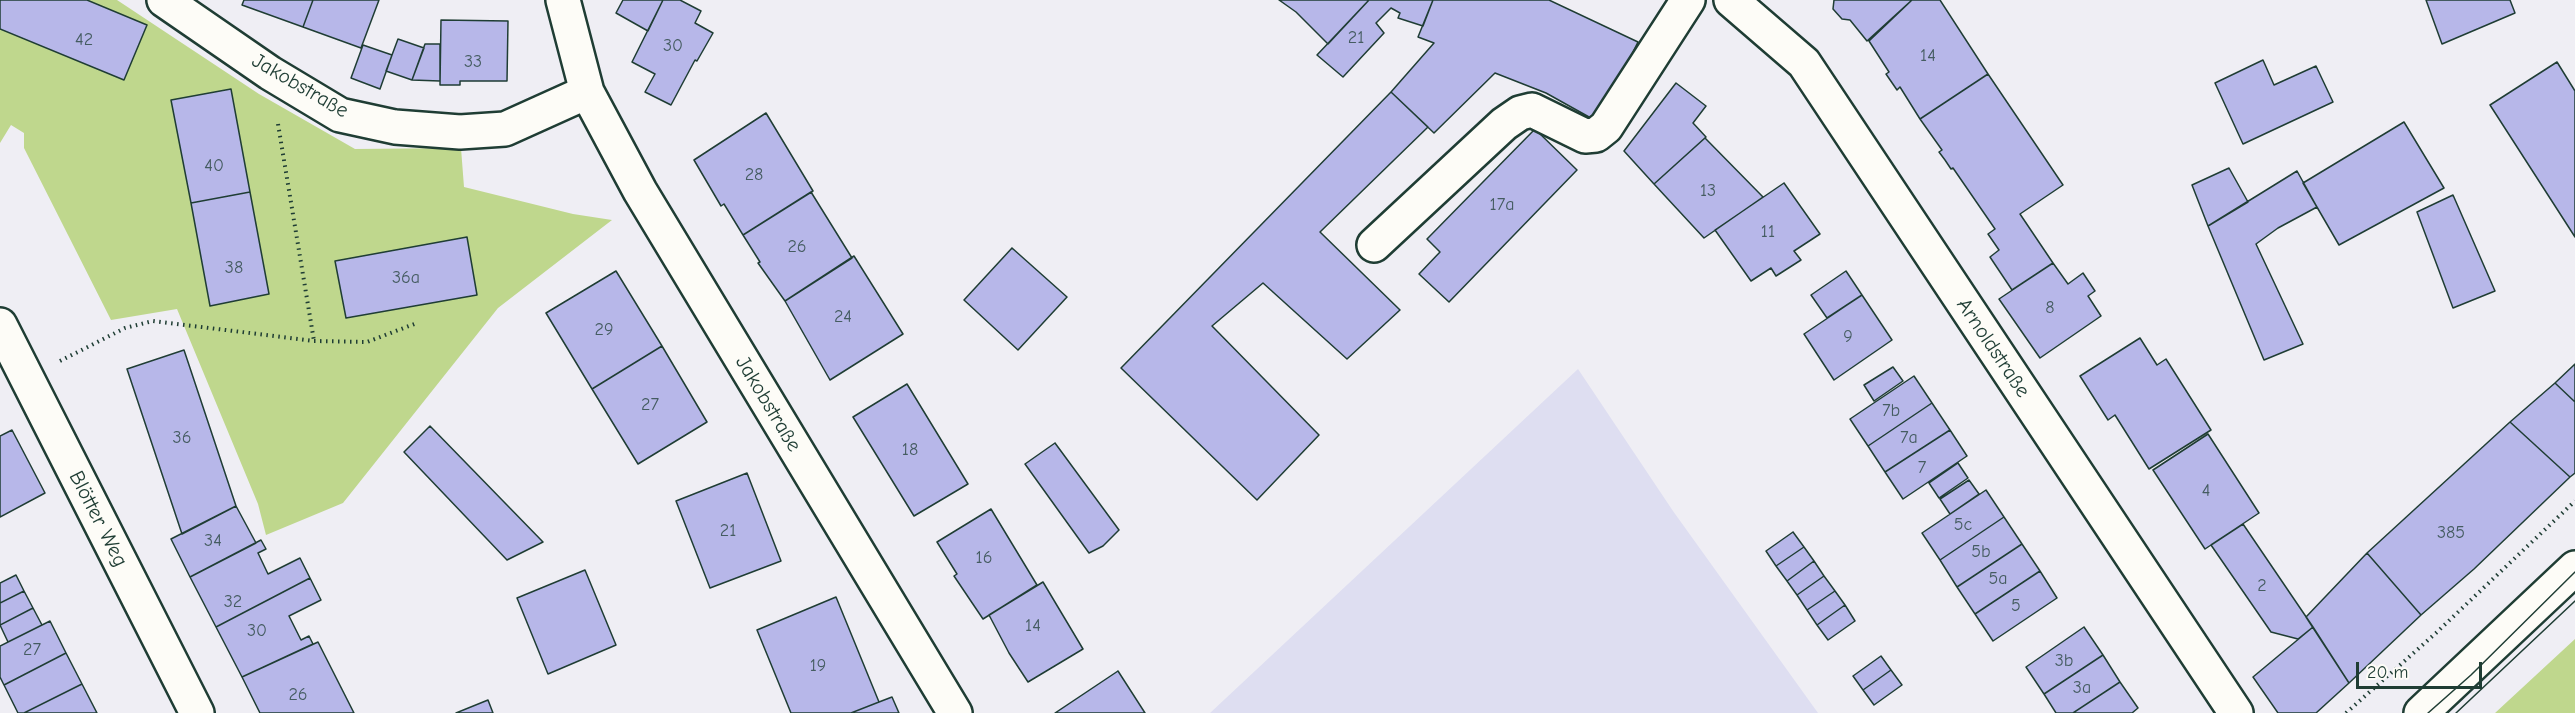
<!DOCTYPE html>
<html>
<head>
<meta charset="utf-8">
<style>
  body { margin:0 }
  #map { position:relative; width:2575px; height:713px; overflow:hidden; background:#efeef4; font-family:"Comic Neue",sans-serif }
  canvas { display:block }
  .scale { position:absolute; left:2356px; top:662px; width:126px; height:27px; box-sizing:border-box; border:3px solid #1f3d34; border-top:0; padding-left:8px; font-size:18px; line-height:21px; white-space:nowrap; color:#1f3d34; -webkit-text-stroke:4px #fdfcf7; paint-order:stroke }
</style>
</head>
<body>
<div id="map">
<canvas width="2575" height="713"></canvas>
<div class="scale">20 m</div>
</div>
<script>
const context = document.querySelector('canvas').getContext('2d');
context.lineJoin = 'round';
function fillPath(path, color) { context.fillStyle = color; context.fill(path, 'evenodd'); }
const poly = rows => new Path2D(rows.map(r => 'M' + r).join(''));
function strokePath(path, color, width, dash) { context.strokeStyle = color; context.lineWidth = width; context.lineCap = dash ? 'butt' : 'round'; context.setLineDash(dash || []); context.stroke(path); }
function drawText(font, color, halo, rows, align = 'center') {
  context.font = font + ' "Comic Neue",sans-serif'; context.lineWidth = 5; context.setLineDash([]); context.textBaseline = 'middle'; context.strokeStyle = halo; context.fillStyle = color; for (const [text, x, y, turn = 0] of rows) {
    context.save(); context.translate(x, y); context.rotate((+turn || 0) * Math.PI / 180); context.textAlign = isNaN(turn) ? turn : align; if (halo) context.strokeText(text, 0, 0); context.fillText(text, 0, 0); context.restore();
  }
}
fillPath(poly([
  [1578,369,1673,511,1818,713,1210,713]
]), '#dedef1');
fillPath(poly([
  [0,0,117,0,259,94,355,149,461,148,464,187,573,214,612,220,498,308,343,503,266,535,258,504,177,309,111,320,24,148,24,133,11,125,0,143],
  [2575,639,2575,713,2495,713]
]), '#bfd78d');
const building = poly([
  [0,0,87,0,147,25,124,80,0,29,0,0],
  [244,0,313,0,303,27,242,5,244,0],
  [313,0,379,0,361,48,303,27,313,0],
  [623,0,663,0,648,31,616,13,623,0],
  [663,0,680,0,701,11,695,23,713,33,697,61,695,60,671,105,645,92,655,74,632,62,663,0],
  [1279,0,1369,0,1328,44,1296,12,1279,0],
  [1369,0,1433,0,1423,26,1398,18,1400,13,1391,8,1376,23,1384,33,1343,77,1317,55,1369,0],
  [1433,0,1549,0,1638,42,1598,122,1546,93,1495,73,1434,133,1391,92,1434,43,1418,37,1433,0],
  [1834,0,1912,0,1867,41,1850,20,1842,19,1833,9,1834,0],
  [1912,0,1940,0,1988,74,1920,119,1900,87,1897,90,1886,74,1889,72,1869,41,1912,0],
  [2426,0,2510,0,2515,13,2442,44,2426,0],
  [441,20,508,21,507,81,460,81,460,85,440,85,441,20],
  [398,39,424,48,412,80,386,71,398,39],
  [425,44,440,44,440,81,412,80,425,44],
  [363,45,392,55,380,89,351,78,363,45],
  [2263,60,2274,85,2316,66,2333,102,2243,144,2215,83,2263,60],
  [2557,62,2575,91,2575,237,2490,105,2557,62],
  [1988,74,2063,185,2020,214,2053,263,2012,290,1990,257,1999,250,1988,234,1995,229,1953,168,1951,169,1945,160,1939,152,1942,150,1920,119,1988,74],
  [1676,83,1706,106,1693,123,1706,137,1654,184,1624,151,1676,83],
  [231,89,250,192,191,203,171,100,231,89],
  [1391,92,1428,127,1320,232,1400,310,1347,359,1263,283,1212,326,1319,435,1257,500,1121,368,1391,92],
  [766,113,813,191,743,235,724,204,721,206,694,160,766,113],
  [2404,122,2444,188,2339,245,2303,183,2404,122],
  [1535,129,1577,170,1449,302,1419,274,1440,252,1427,239,1535,129],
  [1705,138,1763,197,1704,238,1654,184,1705,138],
  [2229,168,2248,202,2208,226,2192,185,2229,168],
  [2297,171,2317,207,2278,228,2256,244,2303,344,2264,360,2208,226,2297,171],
  [1784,183,1820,234,1794,251,1801,260,1776,276,1771,268,1751,281,1715,230,1784,183],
  [250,192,269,294,210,306,191,203,250,192],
  [811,192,852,258,785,301,758,263,760,262,743,235,811,192],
  [2453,195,2495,291,2453,308,2417,212,2453,195],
  [467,237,477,295,346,318,335,261,467,237],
  [1012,248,1067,297,1018,350,964,300,1012,248],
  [854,256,903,334,830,380,785,301,854,256],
  [2053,263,2068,284,2083,273,2095,291,2088,296,2101,316,2040,358,1999,299,2053,263],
  [616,271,662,346,592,389,546,313,616,271],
  [1846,271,1862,295,1827,318,1811,295,1846,271],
  [1862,295,1892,340,1834,380,1804,334,1862,295],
  [2140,338,2157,365,2166,359,2211,430,2149,469,2115,415,2108,420,2080,376,2140,338],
  [662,346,707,422,638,464,592,389,662,346],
  [184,350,236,506,182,534,127,369,184,350],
  [2575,364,2575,402,2555,383,2575,364],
  [1893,367,1903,381,1874,401,1864,385,1893,367],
  [1914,376,1932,403,1868,446,1850,419,1914,376],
  [2555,383,2575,402,2575,473,2570,477,2510,422,2555,383],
  [907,384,968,484,914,516,853,417,907,384],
  [1932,403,1950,430,1885,472,1868,446,1932,403],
  [2510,422,2570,477,2474,569,2421,615,2367,553,2510,422],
  [430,426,543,542,507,560,404,452,430,426],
  [12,430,45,493,0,517,0,436,12,430],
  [1950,430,1967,456,1903,499,1885,472,1950,430],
  [2208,434,2259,513,2205,549,2153,470,2208,434],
  [1055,443,1119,530,1103,546,1089,553,1025,464,1055,443],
  [1958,463,1968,478,1939,498,1929,483,1958,463],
  [747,473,781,561,710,588,676,501,747,473],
  [1969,480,1979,494,1950,514,1940,499,1969,480],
  [1986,490,2004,517,1940,560,1922,533,1986,490],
  [236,506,256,543,190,577,171,539,236,506],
  [991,509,1037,585,983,619,954,576,957,574,937,542,991,509],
  [2004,517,2022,544,1957,587,1940,560,2004,517],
  [2243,524,2313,627,2298,639,2271,632,2211,545,2243,524],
  [1793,532,1804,547,1776,566,1766,551,1793,532],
  [261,540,266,549,258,553,268,574,300,558,310,578,216,627,190,577,261,540],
  [2022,544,2040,571,1975,614,1957,587,2022,544],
  [1804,547,1814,561,1787,581,1776,566,1804,547],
  [2367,553,2421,615,2349,683,2306,617,2367,553],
  [1814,561,1824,576,1797,595,1787,581,1814,561],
  [585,570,616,645,548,674,517,598,585,570],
  [2040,571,2057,598,1993,641,1975,614,2040,571],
  [16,575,24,591,0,603,0,583,16,575],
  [1824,576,1835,591,1807,610,1797,595,1824,576],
  [310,578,321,600,289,616,301,640,309,636,313,644,242,677,216,627,310,578],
  [1043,582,1083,649,1028,682,1009,653,989,615,1043,582],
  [24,591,33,608,0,625,0,603,24,591],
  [1835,591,1845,605,1817,625,1807,610,1835,591],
  [836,597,879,702,851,713,791,713,757,630,836,597],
  [1845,605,1855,621,1828,640,1817,625,1845,605],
  [33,608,42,625,8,642,0,625,33,608],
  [50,621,66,653,4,685,0,677,0,646,50,621],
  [2084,627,2103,655,2044,694,2026,667,2084,627],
  [2313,627,2349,683,2316,713,2278,713,2253,677,2313,627],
  [318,642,354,713,260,713,242,677,318,642],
  [66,653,82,684,24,713,18,713,4,685,66,653],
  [2103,655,2120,682,2073,713,2056,713,2044,694,2103,655],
  [1881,656,1891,670,1863,690,1853,676,1881,656],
  [1891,670,1902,685,1874,705,1863,690,1891,670],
  [1118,671,1145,713,1055,713,1118,671],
  [2120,682,2138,708,2132,713,2073,713,2120,682],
  [82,684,97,713,24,713,82,684],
  [892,697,899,713,851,713,879,702,892,697],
  [488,700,493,713,456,713,488,700]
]);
fillPath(building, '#b7b7e9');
strokePath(building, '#1f3d34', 1.5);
const minor = poly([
  [164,0,270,73,340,115,395,127,460,132,505,129,587,92],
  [563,0,587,92,640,191,955,713],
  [1731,0,1804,63,2236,713],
  [1374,245,1504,124,1520,113,1532,110,1585,136,1596,135,1606,127,1688,0],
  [0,325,197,713]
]);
const major = poly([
  [2421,713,2575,568]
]);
strokePath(minor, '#1f3d34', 38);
strokePath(major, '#1f3d34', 38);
strokePath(poly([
  [278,124,314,341],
  [60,361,125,328,153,321,314,341,367,342,417,323],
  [2346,713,2436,633,2575,501]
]), '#1f3d34', 4, [1.5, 4.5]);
strokePath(minor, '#fdfcf7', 33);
strokePath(major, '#fdfcf7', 33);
strokePath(poly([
  [2428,713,2471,675,2575,572],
  [2456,713,2575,601]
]), '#1f3d34', 1.5);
drawText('18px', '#455c61', null, [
  ["21",1356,38],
  ["42",84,40],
  ["30",673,46],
  ["14",1928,56],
  ["33",473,62],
  ["40",214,166],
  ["28",754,175],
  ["13",1708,191],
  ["17a",1502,205],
  ["11",1768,232],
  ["26",797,247],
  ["38",234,268],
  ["36a",406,278],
  ["8",2050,308],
  ["24",843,317],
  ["29",604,330],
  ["9",1848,337],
  ["27",650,405],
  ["7b",1891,411],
  ["36",182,438],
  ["7a",1909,438],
  ["18",910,450],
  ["7",1922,468],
  ["4",2206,491],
  ["5c",1963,525],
  ["21",728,531],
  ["385",2451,533],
  ["34",213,541],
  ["5b",1981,552],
  ["16",984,558],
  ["5a",1998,579],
  ["2",2262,586],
  ["32",233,602],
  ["5",2016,606],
  ["14",1033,626],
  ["30",257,631],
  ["27",32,650],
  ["3b",2064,661],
  ["19",818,666],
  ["3a",2082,688],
  ["26",298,695]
]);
drawText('21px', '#1f3d34', '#fdfcf7', [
  ["Jakobstraße",300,86,30],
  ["Arnoldstraße",1993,348,56],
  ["Jakobstraße",768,404,59],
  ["Blötter Weg",98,519,63]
]);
</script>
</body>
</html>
